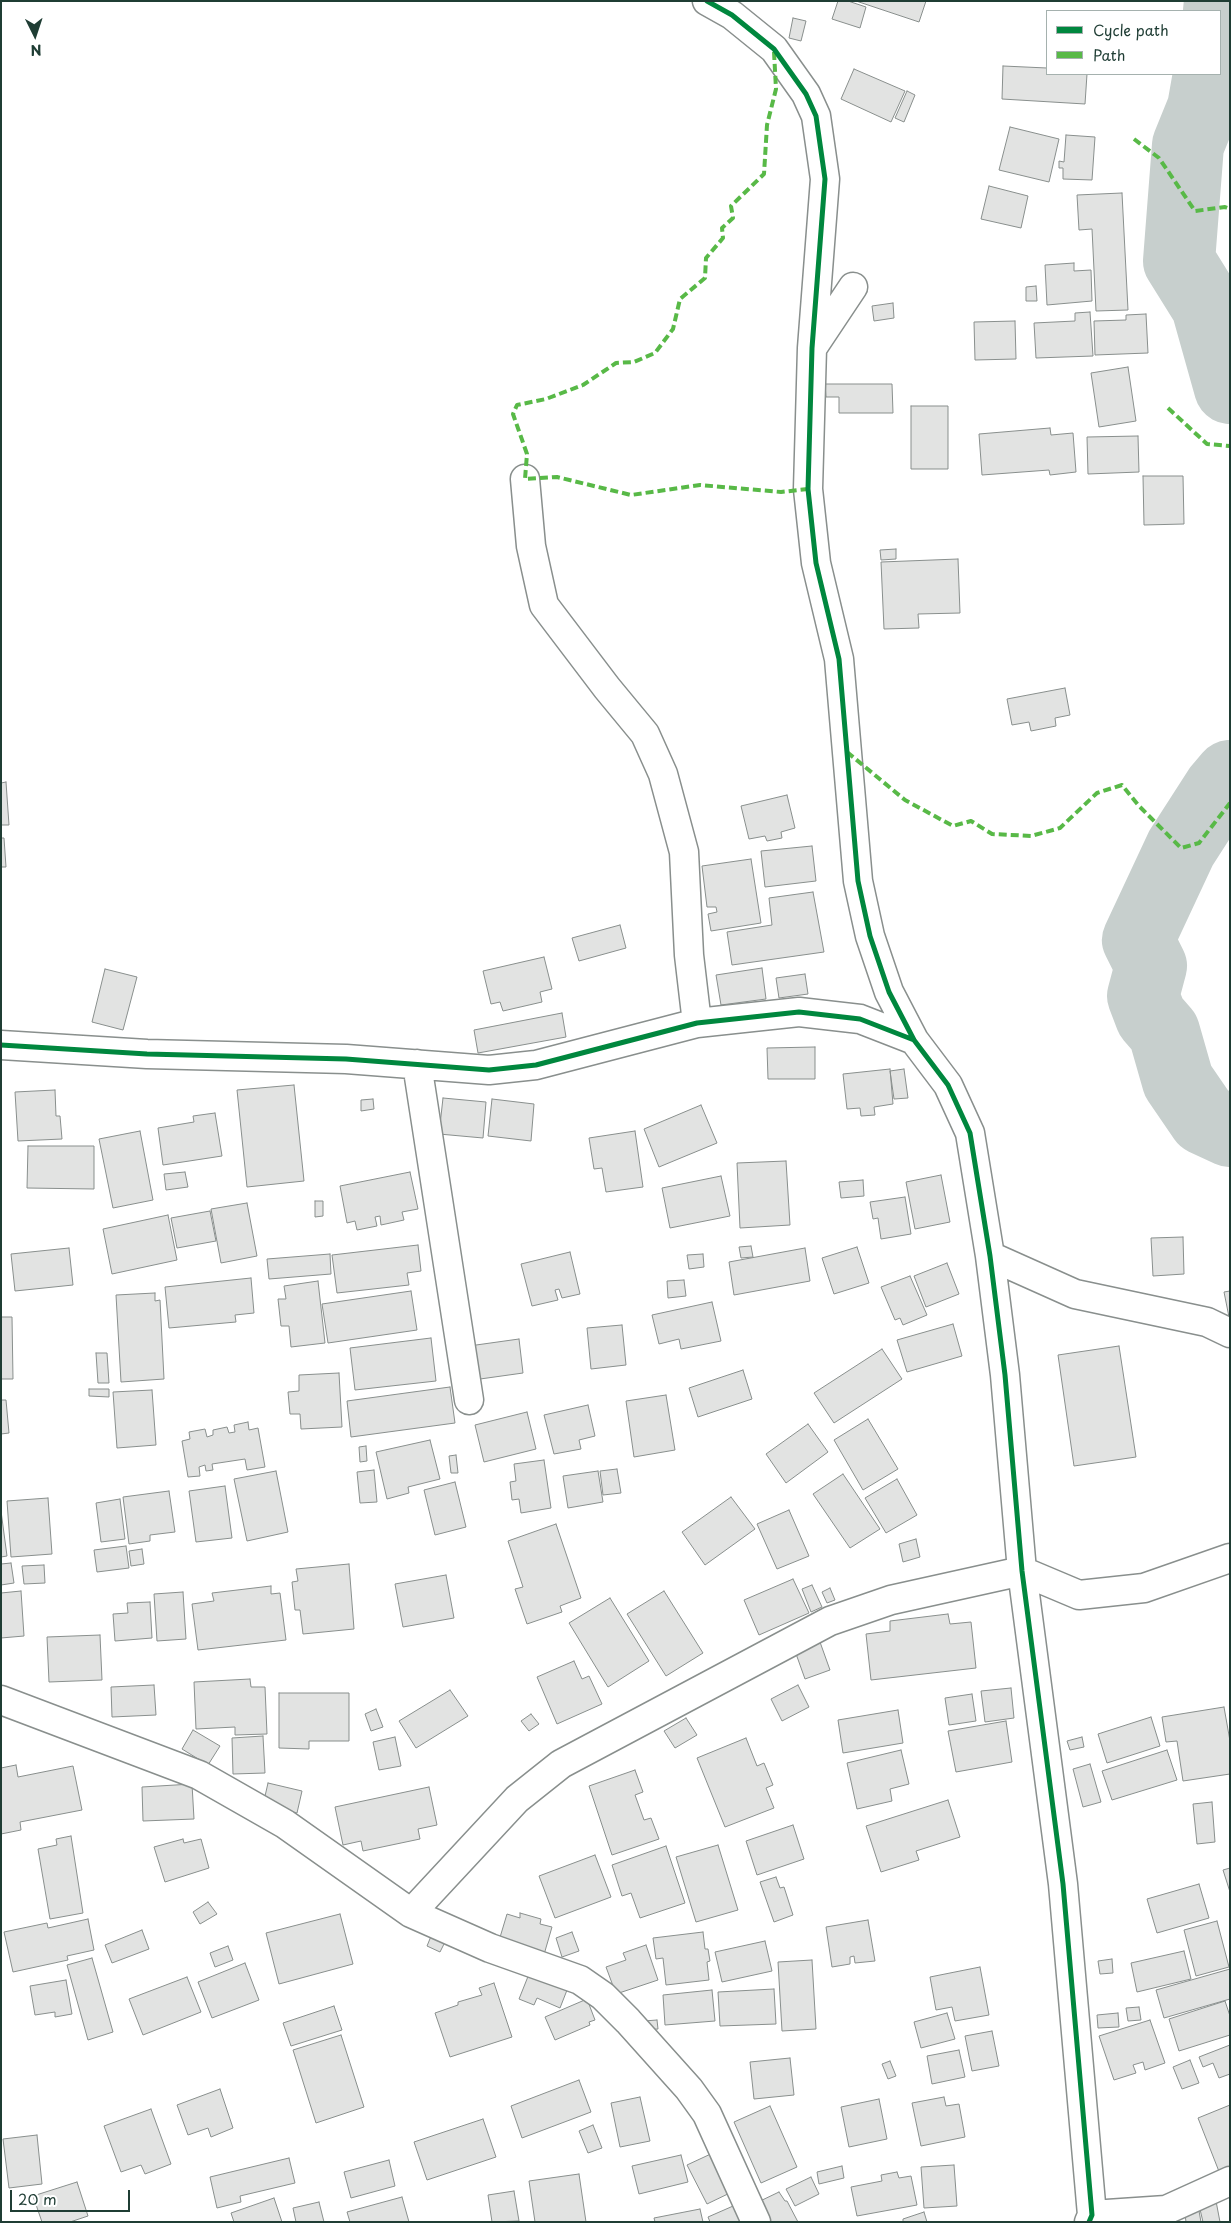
<!DOCTYPE html>
<html>
<head>
<meta charset="utf-8">
<style>
  body { margin:0 }
  #map { position:relative; width:1231px; height:2223px; overflow:hidden; background:#fff; font-family:"Playpen Sans",sans-serif }
  canvas { display:block }
  .frame { position:absolute; inset:0; border:2px solid #1f3d34; pointer-events:none }
  .legend { position:absolute; left:1046px; top:10px; width:175px; height:65px; box-sizing:border-box; background:#fff; border:1px solid #a5b1ae; margin:0; padding:6px 9px; list-style:none; font-size:15px; color:#1f3d34 }
  .legend li { display:flex; align-items:center; gap:10px; height:25px }
  .legend b { width:25px; border:1px solid #a5b1ae }
  .north { position:absolute; left:10px; top:10px; width:50px; height:50px; -webkit-text-stroke:4px #fff; paint-order:stroke; rotate:176deg; font-size:14px; font-weight:700; line-height:20px; text-align:center; color:#1f3d34 }
  .north::after { content:''; display:block; margin:auto; width:18px; height:22px; background:#1f3d34; clip-path:polygon(50% 0,100% 100%,50% 72%,0 100%) }
  .scale { position:absolute; left:10px; top:2190px; width:120px; height:22px; box-sizing:border-box; border:2px solid #1f3d34; border-top:0; padding-left:6px; font-size:15px; line-height:18px; white-space:nowrap; color:#1f3d34; -webkit-text-stroke:4px #fff; paint-order:stroke }
</style>
</head>
<body>
<div id="map">
<canvas width="1231" height="2223"></canvas>
<div class="frame"></div>
<ul class="legend">
<li><b style="height:6px;background:#00873e"></b>Cycle path</li>
<li><b style="height:6px;background:#58b947"></b>Path</li>
</ul>
<div class="north">N</div>
<div class="scale">20 m</div>
</div>
<script>
const context = document.querySelector('canvas').getContext('2d');
context.lineJoin = 'round';
const poly = rows => new Path2D(rows.map(r => 'M' + r).join(''));
function strokePath(path, color, width, dash) { context.strokeStyle = color; context.lineWidth = width; context.lineCap = dash ? 'butt' : 'round'; context.setLineDash(dash || []); context.stroke(path); }
function fillPath(path, color) { context.fillStyle = color; context.fill(path, 'evenodd'); }
strokePath(poly([
  [1219,11,1220,1],
  [1209,74,1203,108,1188,145,1179,261,1207,306,1230,388],
  [1230,776,1219,789,1181,848,1138,940,1151,966,1143,996,1151,1017,1164,1032,1178,1081,1204,1119,1230,1131]
]), '#c7cfcd', 72);
const building = poly([
  [838,1,848,1,866,7,860,28,832,19,838,1],
  [856,1,926,1,919,22,856,1],
  [793,18,806,21,801,41,789,38,793,18],
  [1003,66,1047,68,1047,74,1087,74,1085,104,1002,99,1003,66],
  [854,69,905,91,891,122,841,99,854,69],
  [907,91,915,95,904,122,895,118,907,91],
  [1010,127,1059,139,1049,182,999,170,1010,127],
  [1066,135,1095,137,1092,180,1063,179,1063,168,1059,168,1059,161,1064,162,1066,135],
  [989,186,1028,196,1021,228,981,219,989,186],
  [1122,193,1128,310,1096,311,1092,229,1079,230,1077,195,1122,193],
  [1074,263,1074,271,1091,270,1092,301,1047,305,1045,265,1074,263],
  [1036,286,1037,301,1026,301,1026,287,1036,286],
  [893,303,894,318,874,321,872,306,893,303],
  [1090,312,1093,356,1036,358,1034,323,1075,321,1075,313,1090,312],
  [1146,314,1148,353,1095,355,1094,321,1126,320,1126,315,1146,314],
  [1015,321,1016,359,975,360,974,322,1015,321],
  [1128,367,1136,421,1099,427,1091,373,1128,367],
  [825,384,892,384,893,413,839,413,839,397,826,397,825,384],
  [911,406,948,406,948,469,911,469,911,406],
  [1050,428,1051,435,1073,433,1076,472,1050,475,1049,470,982,475,979,434,1050,428],
  [1138,436,1139,472,1088,474,1087,437,1138,436],
  [1143,476,1183,476,1184,524,1144,525,1143,476],
  [896,549,896,559,881,560,880,550,896,549],
  [958,559,960,613,918,614,919,628,884,629,881,562,958,559],
  [1065,688,1070,715,1055,718,1056,726,1031,731,1029,722,1012,725,1007,699,1065,688],
  [6,782,9,825,1,825,1,783,6,782],
  [787,795,795,828,781,832,782,838,767,841,765,836,749,839,741,806,787,795],
  [1,838,4,838,6,867,1,867,1,838],
  [812,846,816,881,765,887,761,851,812,846],
  [751,859,761,923,711,931,708,914,717,912,716,907,707,907,702,866,751,859],
  [813,892,824,952,732,965,727,932,772,925,769,898,813,892],
  [620,925,626,948,579,961,572,938,620,925],
  [544,957,552,989,540,992,542,1002,503,1011,500,1002,491,1004,483,971,544,957],
  [762,968,766,999,721,1005,716,975,762,968],
  [105,969,137,977,123,1030,92,1022,105,969],
  [805,974,808,994,779,998,776,978,805,974],
  [562,1013,566,1037,478,1053,474,1030,562,1013],
  [815,1047,815,1079,768,1079,767,1048,815,1047],
  [890,1069,893,1104,874,1107,875,1115,861,1116,860,1108,847,1109,843,1074,890,1069],
  [904,1069,908,1098,894,1099,890,1071,904,1069],
  [294,1085,304,1181,247,1187,237,1090,294,1085],
  [55,1090,56,1116,60,1116,62,1139,18,1141,15,1092,55,1090],
  [443,1098,486,1102,483,1138,439,1134,443,1098],
  [373,1099,374,1109,361,1111,361,1100,373,1099],
  [492,1099,534,1104,531,1141,488,1136,492,1099],
  [701,1105,717,1143,659,1167,644,1129,701,1105],
  [215,1113,222,1156,163,1165,158,1128,194,1122,193,1116,215,1113],
  [140,1131,153,1200,113,1208,99,1139,140,1131],
  [635,1131,643,1187,606,1192,602,1168,594,1169,589,1138,635,1131],
  [28,1146,94,1146,94,1189,27,1188,28,1146],
  [786,1161,790,1225,740,1228,737,1163,786,1161],
  [185,1172,188,1187,166,1190,164,1174,185,1172],
  [410,1172,418,1209,402,1212,404,1220,381,1225,380,1216,375,1217,377,1226,357,1230,355,1221,347,1223,340,1186,410,1172],
  [941,1175,950,1222,915,1229,906,1182,941,1175],
  [721,1176,730,1216,670,1228,662,1188,721,1176],
  [863,1180,864,1196,841,1198,839,1182,863,1180],
  [905,1197,911,1234,881,1239,878,1218,873,1219,870,1202,905,1197],
  [315,1201,323,1201,323,1216,315,1217,315,1201],
  [247,1203,257,1256,221,1263,211,1209,247,1203],
  [210,1211,216,1241,177,1248,171,1218,210,1211],
  [168,1215,177,1260,112,1274,103,1229,168,1215],
  [1183,1237,1184,1274,1153,1276,1151,1238,1183,1237],
  [418,1245,421,1271,407,1273,409,1285,337,1293,332,1255,418,1245],
  [751,1246,753,1257,741,1258,739,1247,751,1246],
  [857,1247,869,1283,834,1294,822,1258,857,1247],
  [69,1248,73,1285,15,1291,11,1254,69,1248],
  [805,1248,810,1281,734,1295,729,1262,805,1248],
  [570,1252,580,1294,562,1298,559,1289,555,1290,558,1300,532,1306,521,1264,570,1252],
  [330,1254,331,1274,269,1279,267,1259,330,1254],
  [703,1254,704,1267,689,1269,687,1255,703,1254],
  [947,1263,959,1294,926,1307,914,1276,947,1263],
  [910,1276,927,1315,903,1325,900,1318,895,1320,881,1287,910,1276],
  [251,1278,254,1313,235,1315,236,1322,169,1328,165,1287,251,1278],
  [684,1280,686,1296,668,1298,667,1281,684,1280],
  [318,1281,325,1343,291,1347,289,1326,281,1326,278,1299,286,1299,284,1286,318,1281],
  [411,1291,417,1330,328,1343,322,1304,411,1291],
  [1230,1291,1230,1322,1224,1292,1230,1291],
  [155,1293,155,1301,160,1300,164,1379,121,1382,116,1295,155,1293],
  [712,1302,721,1341,681,1349,679,1339,659,1344,652,1315,712,1302],
  [1,1317,12,1317,13,1379,1,1379,1,1317],
  [953,1324,962,1356,907,1372,897,1340,953,1324],
  [622,1325,626,1365,591,1369,587,1328,622,1325],
  [431,1338,436,1381,355,1390,350,1348,431,1338],
  [519,1339,523,1373,473,1380,469,1346,519,1339],
  [1119,1346,1136,1457,1074,1466,1058,1355,1119,1346],
  [882,1349,902,1379,834,1423,814,1393,882,1349],
  [96,1353,107,1353,109,1383,98,1383,96,1353],
  [743,1370,752,1399,698,1417,689,1388,743,1370],
  [339,1373,342,1427,301,1429,300,1414,290,1414,288,1392,299,1391,299,1375,339,1373],
  [450,1387,455,1423,351,1437,347,1401,450,1387],
  [89,1389,109,1389,109,1397,89,1396,89,1389],
  [152,1390,156,1445,117,1448,113,1392,152,1390],
  [666,1395,675,1450,634,1457,626,1401,666,1395],
  [1,1400,6,1400,9,1433,1,1434,1,1400],
  [588,1405,595,1436,579,1440,581,1449,554,1454,544,1415,588,1405],
  [527,1412,536,1449,484,1462,475,1425,527,1412],
  [868,1419,898,1469,863,1490,834,1440,868,1419],
  [248,1422,249,1430,258,1428,265,1467,247,1470,245,1459,212,1464,213,1470,206,1471,205,1465,199,1467,200,1476,188,1477,182,1441,190,1439,189,1432,205,1429,207,1437,213,1435,213,1430,227,1427,229,1433,235,1432,234,1425,248,1422],
  [808,1424,828,1452,786,1483,766,1454,808,1424],
  [430,1440,440,1479,408,1487,409,1493,387,1499,376,1452,430,1440],
  [366,1446,367,1461,360,1462,359,1447,366,1446],
  [456,1455,458,1473,451,1473,449,1456,456,1455],
  [544,1460,551,1508,521,1513,519,1499,512,1500,510,1482,516,1481,514,1464,544,1460],
  [617,1469,621,1493,603,1495,600,1471,617,1469],
  [374,1470,377,1502,360,1503,357,1472,374,1470],
  [276,1471,288,1532,247,1541,234,1479,276,1471],
  [598,1471,603,1502,568,1508,563,1476,598,1471],
  [843,1474,880,1529,850,1548,813,1494,843,1474],
  [897,1479,917,1515,886,1533,865,1498,897,1479],
  [455,1482,466,1527,435,1535,424,1490,455,1482],
  [225,1486,232,1538,196,1542,189,1491,225,1486],
  [169,1491,175,1532,150,1535,150,1541,129,1544,123,1497,169,1491],
  [731,1497,755,1529,705,1565,682,1532,731,1497],
  [48,1498,52,1554,11,1557,7,1501,48,1498],
  [120,1499,125,1539,101,1542,96,1503,120,1499],
  [789,1510,809,1556,777,1569,757,1524,789,1510],
  [1,1511,7,1556,1,1557,1,1511],
  [556,1524,581,1598,560,1606,562,1612,527,1624,515,1589,523,1587,508,1541,556,1524],
  [916,1539,920,1557,903,1562,899,1544,916,1539],
  [126,1546,129,1568,97,1572,94,1550,126,1546],
  [142,1549,144,1564,131,1566,129,1551,142,1549],
  [11,1563,14,1583,1,1585,1,1564,11,1563],
  [349,1564,354,1629,303,1634,300,1610,295,1610,292,1582,298,1581,296,1569,349,1564],
  [44,1565,45,1583,24,1584,22,1566,44,1565],
  [446,1575,454,1618,403,1627,395,1584,446,1575],
  [793,1579,809,1613,759,1635,744,1600,793,1579],
  [812,1585,822,1607,811,1612,802,1589,812,1585],
  [271,1586,271,1594,280,1593,286,1640,198,1650,192,1604,214,1601,212,1593,271,1586],
  [830,1588,835,1600,827,1603,822,1592,830,1588],
  [21,1591,24,1636,1,1638,1,1593,21,1591],
  [664,1591,703,1653,666,1676,627,1614,664,1591],
  [183,1592,186,1639,157,1641,154,1594,183,1592],
  [610,1598,649,1661,608,1687,569,1623,610,1598],
  [150,1602,152,1638,115,1641,113,1614,128,1613,127,1603,150,1602],
  [948,1614,950,1624,971,1622,976,1668,871,1680,866,1634,890,1631,890,1621,948,1614],
  [100,1635,102,1680,49,1682,47,1637,100,1635],
  [820,1642,830,1670,805,1679,795,1651,820,1642],
  [574,1661,582,1679,589,1676,602,1704,557,1724,537,1677,574,1661],
  [250,1679,251,1687,265,1687,267,1734,235,1735,235,1727,196,1729,194,1682,250,1679],
  [154,1685,156,1715,112,1717,111,1687,154,1685],
  [798,1685,809,1707,782,1721,771,1699,798,1685],
  [1011,1688,1014,1718,985,1722,981,1691,1011,1688],
  [450,1690,468,1716,416,1748,399,1721,450,1690],
  [279,1693,349,1693,349,1741,309,1741,309,1749,279,1748,279,1693],
  [972,1694,976,1721,949,1725,945,1698,972,1694],
  [1224,1707,1230,1741,1230,1774,1183,1781,1177,1741,1166,1742,1162,1717,1224,1707],
  [376,1709,383,1727,371,1731,365,1714,376,1709],
  [898,1710,903,1743,843,1753,838,1720,898,1710],
  [531,1714,539,1724,529,1731,521,1721,531,1714],
  [1151,1717,1160,1746,1107,1763,1098,1734,1151,1717],
  [686,1718,697,1735,675,1748,664,1731,686,1718],
  [1006,1721,1012,1762,956,1772,948,1731,1006,1721],
  [193,1730,220,1746,208,1765,182,1749,193,1730],
  [263,1736,265,1773,233,1774,232,1738,263,1736],
  [395,1737,401,1766,379,1770,373,1742,395,1737],
  [1082,1737,1084,1747,1070,1750,1067,1741,1082,1737],
  [746,1738,757,1766,764,1763,773,1785,766,1788,774,1808,725,1827,697,1758,746,1738],
  [901,1750,909,1784,890,1789,892,1801,857,1809,847,1763,901,1750],
  [1167,1750,1177,1780,1112,1800,1102,1771,1167,1750],
  [1090,1764,1101,1802,1083,1807,1073,1769,1090,1764],
  [16,1765,18,1777,73,1766,82,1810,20,1822,21,1830,1,1834,1,1768,16,1765],
  [635,1770,643,1792,635,1795,644,1820,651,1818,659,1839,612,1855,589,1786,635,1770],
  [268,1783,302,1791,297,1813,263,1805,268,1783],
  [192,1784,194,1819,143,1821,142,1787,192,1784],
  [429,1787,437,1825,418,1829,420,1839,363,1851,361,1841,343,1845,335,1807,429,1787],
  [948,1800,960,1837,916,1851,919,1860,881,1872,866,1826,948,1800],
  [1212,1802,1215,1842,1197,1844,1193,1804,1212,1802],
  [793,1825,804,1859,757,1875,746,1841,793,1825],
  [71,1836,83,1913,50,1919,38,1849,57,1845,56,1839,71,1836],
  [183,1839,184,1843,201,1839,209,1868,165,1882,154,1847,183,1839],
  [718,1845,738,1910,696,1922,676,1857,718,1845],
  [666,1846,685,1903,640,1918,631,1893,622,1896,612,1865,666,1846],
  [595,1855,611,1897,555,1918,539,1876,595,1855],
  [1230,1868,1230,1892,1223,1870,1230,1868],
  [776,1877,780,1888,784,1887,793,1915,774,1922,760,1882,776,1877],
  [1199,1884,1209,1918,1157,1933,1147,1899,1199,1884],
  [208,1902,217,1914,200,1924,193,1912,208,1902],
  [520,1913,541,1919,540,1924,552,1927,543,1958,498,1944,507,1914,520,1918,520,1913],
  [340,1914,353,1964,279,1984,266,1933,340,1914],
  [88,1919,94,1950,67,1956,68,1960,13,1972,4,1932,47,1923,48,1928,88,1919],
  [868,1920,875,1961,855,1963,854,1956,850,1957,850,1964,832,1967,826,1927,868,1920],
  [1217,1921,1229,1967,1196,1976,1184,1930,1217,1921],
  [434,1929,448,1936,440,1952,427,1946,434,1929],
  [142,1930,149,1949,112,1963,105,1945,142,1930],
  [572,1932,579,1951,562,1957,556,1938,572,1932],
  [703,1932,705,1949,708,1949,710,1961,707,1962,709,1980,666,1985,663,1958,656,1959,653,1938,703,1932],
  [765,1941,772,1971,722,1982,715,1952,765,1941],
  [646,1945,658,1980,616,1994,606,1967,626,1960,623,1953,646,1945],
  [228,1946,233,1960,215,1967,210,1953,228,1946],
  [1184,1951,1191,1979,1137,1992,1131,1963,1184,1951],
  [92,1958,113,2032,88,2040,67,1965,92,1958],
  [1112,1959,1113,1973,1100,1974,1098,1961,1112,1959],
  [812,1960,816,2029,782,2031,778,1962,812,1960],
  [245,1963,259,2000,212,2018,198,1982,245,1963],
  [980,1967,989,2015,955,2021,952,2007,936,2010,930,1977,980,1967],
  [531,1969,569,1985,560,2008,537,1998,534,2005,519,1999,531,1969],
  [1230,1969,1230,1999,1164,2018,1156,1990,1230,1969],
  [187,1977,201,2012,143,2035,129,1999,187,1977],
  [66,1980,72,2014,55,2017,55,2012,35,2015,30,1986,66,1980],
  [494,1983,512,2037,450,2057,435,2013,458,2005,458,2002,482,1995,479,1988,494,1983],
  [774,1989,776,2024,720,2026,718,1992,774,1989],
  [712,1990,715,2021,665,2025,663,1995,712,1990],
  [587,1999,595,2020,589,2022,590,2025,555,2040,545,2017,587,1999],
  [1225,2001,1230,2016,1230,2035,1179,2051,1169,2019,1225,2001],
  [334,2006,342,2030,291,2046,283,2023,334,2006],
  [1139,2007,1141,2020,1128,2021,1126,2008,1139,2007],
  [947,2013,955,2039,921,2048,914,2022,947,2013],
  [1118,2013,1119,2027,1098,2028,1097,2015,1118,2013],
  [657,2020,658,2029,644,2030,644,2021,657,2020],
  [1150,2020,1165,2063,1145,2070,1143,2062,1133,2065,1136,2073,1114,2080,1099,2036,1150,2020],
  [992,2031,999,2066,972,2071,965,2036,992,2031],
  [341,2035,364,2107,316,2123,293,2050,341,2035],
  [1230,2045,1230,2074,1219,2078,1213,2063,1203,2067,1199,2057,1230,2045],
  [959,2050,965,2077,932,2084,927,2056,959,2050],
  [790,2058,794,2095,754,2099,750,2062,790,2058],
  [1190,2060,1199,2083,1182,2089,1173,2067,1190,2060],
  [890,2061,896,2076,888,2079,882,2064,890,2061],
  [579,2080,591,2112,522,2138,511,2106,579,2080],
  [220,2089,233,2128,211,2137,208,2128,188,2135,177,2105,220,2089],
  [640,2097,650,2141,620,2147,611,2103,640,2097],
  [944,2097,946,2106,959,2104,965,2137,921,2146,912,2103,944,2097],
  [879,2099,887,2139,849,2147,841,2107,879,2099],
  [1230,2105,1230,2170,1220,2174,1198,2118,1230,2105],
  [770,2106,797,2167,761,2183,734,2122,770,2106],
  [151,2109,171,2164,145,2174,141,2165,121,2172,104,2126,151,2109],
  [483,2119,496,2157,427,2180,414,2142,483,2119],
  [593,2125,602,2148,588,2153,579,2131,593,2125],
  [37,2135,42,2184,9,2188,3,2139,37,2135],
  [715,2152,734,2191,707,2204,687,2165,715,2152],
  [681,2155,688,2182,639,2194,632,2166,681,2155],
  [289,2158,295,2183,240,2196,241,2202,217,2208,210,2177,289,2158],
  [389,2160,395,2186,351,2198,344,2172,389,2160],
  [954,2165,957,2206,924,2208,921,2167,954,2165],
  [842,2166,844,2178,819,2184,817,2172,842,2166],
  [897,2172,899,2178,911,2176,917,2205,857,2216,851,2187,882,2181,881,2175,897,2172],
  [579,2174,586,2222,535,2222,529,2181,579,2174],
  [811,2177,819,2194,795,2206,786,2189,811,2177],
  [77,2182,88,2216,70,2222,42,2222,33,2196,77,2182],
  [514,2191,519,2221,492,2222,488,2195,514,2191],
  [779,2192,785,2201,787,2201,798,2222,766,2222,756,2203,779,2192],
  [402,2197,409,2222,350,2222,347,2212,402,2197],
  [274,2198,282,2222,234,2222,231,2213,274,2198],
  [1216,2201,1220,2222,1203,2222,1199,2205,1216,2201],
  [319,2202,324,2222,296,2222,293,2208,319,2202],
  [740,2203,749,2222,710,2222,708,2217,740,2203],
  [700,2209,703,2222,655,2222,654,2218,700,2209],
  [1199,2211,1201,2222,1186,2222,1185,2214,1199,2211],
  [924,2212,927,2222,903,2222,903,2219,924,2212]
]);
fillPath(building, '#e2e3e2');
strokePath(building, '#898f8d', 1);
const minor = poly([
  [707,1,732,15,774,49,806,94,816,116,825,179,812,348,808,489,816,563,839,659,858,881,870,936,889,992,914,1040],
  [813,347,853,287],
  [525,479,531,546,544,605,607,688,645,734,663,774,684,852,689,955,697,1023],
  [1,1045,147,1054,346,1059,489,1070,536,1065,697,1023,799,1012,860,1019,914,1040,948,1085,970,1133,990,1256,1005,1375,1022,1571,1063,1884,1092,2215,1089,2222],
  [417,1064,469,1400],
  [990,1256,1075,1294,1207,1322,1230,1333],
  [1,1700,199,1775,285,1824,411,1913,490,1948,580,1980,603,1996,628,2021,689,2089,707,2114,756,2222],
  [411,1913,517,1799,561,1764,830,1621,891,1600,1022,1571,1079,1595,1144,1588,1230,1558],
  [1092,2215,1166,2210,1230,2181]
]);
strokePath(minor, '#898f8d', 31);
strokePath(minor, '#fff', 28);
strokePath(poly([
  [774,52,776,89,767,125,764,174,731,206,733,218,722,228,723,238,706,258,705,278,680,299,673,329,655,353,634,362,616,363,583,385,546,399,517,405,513,414,527,454,525,479,557,477,631,495,700,485,781,492,808,489],
  [1134,139,1159,158,1195,211,1225,207,1230,209],
  [1168,408,1207,444,1230,446],
  [847,752,905,800,953,826,971,821,992,834,1031,836,1060,828,1097,793,1122,785,1139,806,1181,848,1199,843,1230,803]
]), '#58b947', 4, [8, 4]);
strokePath(poly([
  [707,1,732,15,774,49,806,94,816,116,825,179,812,348,808,489,816,563,839,659,858,881,870,936,889,992,914,1040],
  [1,1045,147,1054,346,1059,489,1070,536,1065,697,1023,799,1012,860,1019,914,1040,948,1085,970,1133,990,1256,1005,1375,1022,1571,1063,1884,1092,2215,1089,2222]
]), '#00873e', 5);
</script>
</body>
</html>
